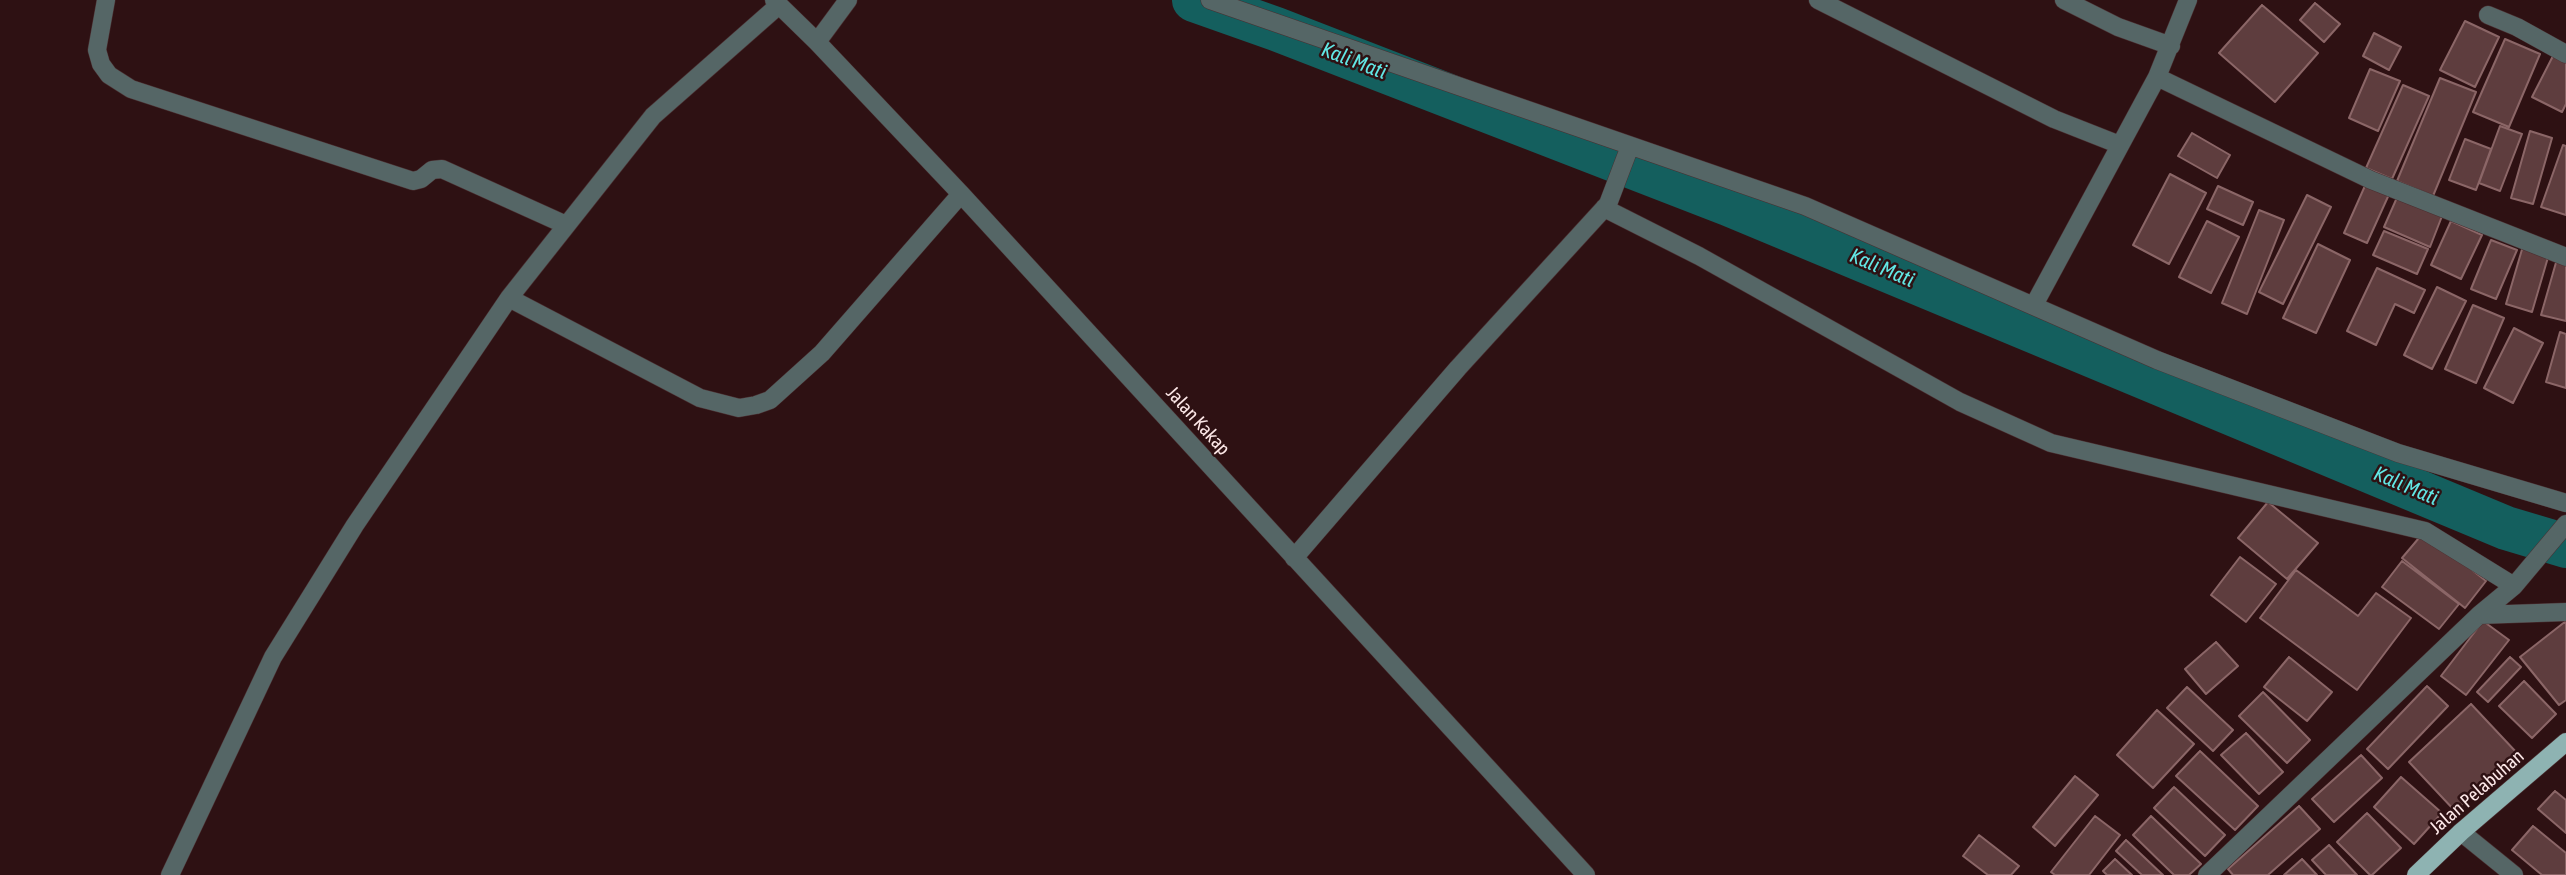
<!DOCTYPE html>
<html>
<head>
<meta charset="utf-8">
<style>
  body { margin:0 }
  canvas { display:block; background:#2e1113 }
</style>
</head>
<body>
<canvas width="2566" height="875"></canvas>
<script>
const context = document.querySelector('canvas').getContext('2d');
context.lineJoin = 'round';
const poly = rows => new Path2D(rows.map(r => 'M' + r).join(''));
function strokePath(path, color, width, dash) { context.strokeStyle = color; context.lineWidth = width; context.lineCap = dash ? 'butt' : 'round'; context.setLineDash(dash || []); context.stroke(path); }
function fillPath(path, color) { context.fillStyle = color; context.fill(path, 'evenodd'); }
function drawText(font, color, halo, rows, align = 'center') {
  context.font = font + ' "Asap Condensed",sans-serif'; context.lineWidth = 5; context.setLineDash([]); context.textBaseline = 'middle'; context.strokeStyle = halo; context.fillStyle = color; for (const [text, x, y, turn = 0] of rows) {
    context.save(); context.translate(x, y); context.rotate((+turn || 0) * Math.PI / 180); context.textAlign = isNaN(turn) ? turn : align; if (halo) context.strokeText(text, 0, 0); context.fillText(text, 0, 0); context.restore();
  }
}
strokePath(poly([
  [1194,0,1276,29,1728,204,2506,528,2566,546]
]), '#145f5e', 44);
const building = poly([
  [2315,3,2340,24,2324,42,2300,20,2315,3],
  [2262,5,2318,53,2275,102,2219,53,2262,5],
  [2465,21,2499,37,2475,87,2440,70,2465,21],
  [2374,33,2401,47,2389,70,2363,56,2374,33],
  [2505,39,2540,54,2509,127,2473,112,2505,39],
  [2555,52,2566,57,2566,104,2562,112,2532,97,2555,52],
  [2370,69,2400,81,2378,131,2349,118,2370,69],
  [2440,78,2476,92,2433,196,2397,181,2440,78],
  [2403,85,2429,96,2392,179,2366,168,2403,85],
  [2500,126,2522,134,2500,191,2479,183,2500,126],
  [2530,131,2552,138,2533,204,2511,198,2530,131],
  [2192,133,2230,155,2217,178,2178,156,2192,133],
  [2465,139,2491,149,2476,190,2449,180,2465,139],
  [2563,145,2566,146,2566,215,2541,207,2563,145],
  [2170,174,2206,193,2169,264,2133,245,2170,174],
  [2368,179,2391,190,2367,243,2344,233,2368,179],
  [2218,186,2253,202,2243,225,2207,209,2218,186],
  [2399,193,2444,211,2430,247,2384,227,2399,193],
  [2307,195,2331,207,2283,304,2259,292,2307,195],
  [2259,210,2284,220,2247,314,2222,303,2259,210],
  [2207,221,2239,237,2211,293,2179,277,2207,221],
  [2451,221,2482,235,2461,279,2431,265,2451,221],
  [2384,231,2428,249,2417,274,2373,255,2384,231],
  [2491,240,2517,250,2496,299,2471,289,2491,240],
  [2318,244,2350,260,2316,333,2283,318,2318,244],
  [2523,246,2549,254,2532,312,2506,304,2523,246],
  [2557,259,2566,261,2566,321,2541,315,2557,259],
  [2377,268,2425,290,2414,313,2395,304,2376,345,2347,331,2377,268],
  [2437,287,2466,301,2432,369,2404,355,2437,287],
  [2473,305,2504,318,2476,383,2445,369,2473,305],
  [2514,328,2543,343,2513,403,2484,388,2514,328],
  [2560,332,2566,334,2566,388,2546,382,2560,332],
  [2268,502,2318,543,2287,579,2238,538,2268,502],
  [2424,532,2486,581,2465,608,2402,558,2424,532],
  [2240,557,2276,584,2246,622,2211,595,2240,557],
  [2402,561,2459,604,2439,629,2382,587,2402,561],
  [2296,570,2358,616,2376,593,2411,618,2357,690,2260,618,2296,570],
  [2483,621,2509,640,2466,695,2441,676,2483,621],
  [2566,621,2566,700,2559,705,2520,657,2566,621],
  [2216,642,2238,666,2206,694,2185,669,2216,642],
  [2289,657,2332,692,2307,721,2264,687,2289,657],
  [2510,657,2521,667,2488,702,2477,692,2510,657],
  [2524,681,2556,714,2532,738,2499,706,2524,681],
  [2427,686,2448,706,2388,769,2367,749,2427,686],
  [2187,687,2233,730,2213,751,2167,708,2187,687],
  [2263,692,2310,740,2287,763,2239,716,2263,692],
  [2471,704,2517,753,2455,811,2409,762,2471,704],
  [2157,710,2194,744,2153,788,2117,755,2157,710],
  [2246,733,2283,772,2259,794,2221,755,2246,733],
  [2200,751,2258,806,2235,830,2176,776,2200,751],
  [2361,755,2382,778,2334,822,2312,799,2361,755],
  [2075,776,2098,795,2055,846,2033,827,2075,776],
  [2401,777,2442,813,2414,844,2374,807,2401,777],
  [2174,787,2225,835,2205,856,2154,808,2174,787],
  [2555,791,2566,800,2566,833,2538,809,2555,791],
  [2299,806,2320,829,2268,875,2233,875,2228,869,2299,806],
  [2367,813,2401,848,2372,875,2370,875,2337,842,2367,813],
  [2095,816,2120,835,2089,875,2055,875,2051,872,2095,816],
  [2151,816,2201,864,2189,875,2174,875,2133,835,2151,816],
  [2533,826,2566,853,2566,875,2542,875,2512,850,2533,826],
  [1979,835,2019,866,2011,875,1988,875,1963,856,1979,835],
  [2126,840,2163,875,2142,875,2116,851,2126,840],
  [2329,845,2357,875,2326,875,2312,860,2329,845],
  [2115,859,2132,875,2107,875,2103,871,2115,859],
  [2302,859,2317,875,2284,875,2302,859]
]);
fillPath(building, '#5e3d3e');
strokePath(building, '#8b6667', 2);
const minor = poly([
  [106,0,97,50,101,64,109,75,131,89,413,181,421,179,432,170,442,169,566,225],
  [774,0,817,42,961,194,1586,875],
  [1210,0,1805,206,2157,360,2398,453,2566,503],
  [1818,0,2054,119,2120,145],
  [2064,0,2118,27,2171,46],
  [2488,15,2517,27,2566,54],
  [817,42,848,0],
  [2157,77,2371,180,2566,257],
  [1604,208,1699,256,1960,402,2051,443,2425,531,2514,586],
  [509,298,700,398,739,408,756,405,770,400,822,353,961,194],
  [2034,305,2157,77,2188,0],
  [1294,558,1458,368,1608,204,1630,146],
  [2479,615,2566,612],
  [2461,832,2514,875],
  [170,875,273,657,355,525,509,298,653,116,779,5],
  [2207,875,2479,615,2514,586,2566,524]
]);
const major = poly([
  [2416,875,2461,832,2566,742]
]);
strokePath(minor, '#4b2f31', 19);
strokePath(major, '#4b2f31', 19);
strokePath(minor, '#566', 18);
strokePath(major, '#8eb3b2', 18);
drawText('19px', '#fce7e7', '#2e1113', [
  ["Jalan Kakap",1198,421,48],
  ["Jalan Pelabuhan",2477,792,-41]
]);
drawText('italic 21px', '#62e7e5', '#2e1113', [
  ["Kali Mati",1354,61,21],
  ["Kali Mati",1882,268,23],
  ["Kali Mati",2406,486,23]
]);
</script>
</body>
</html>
